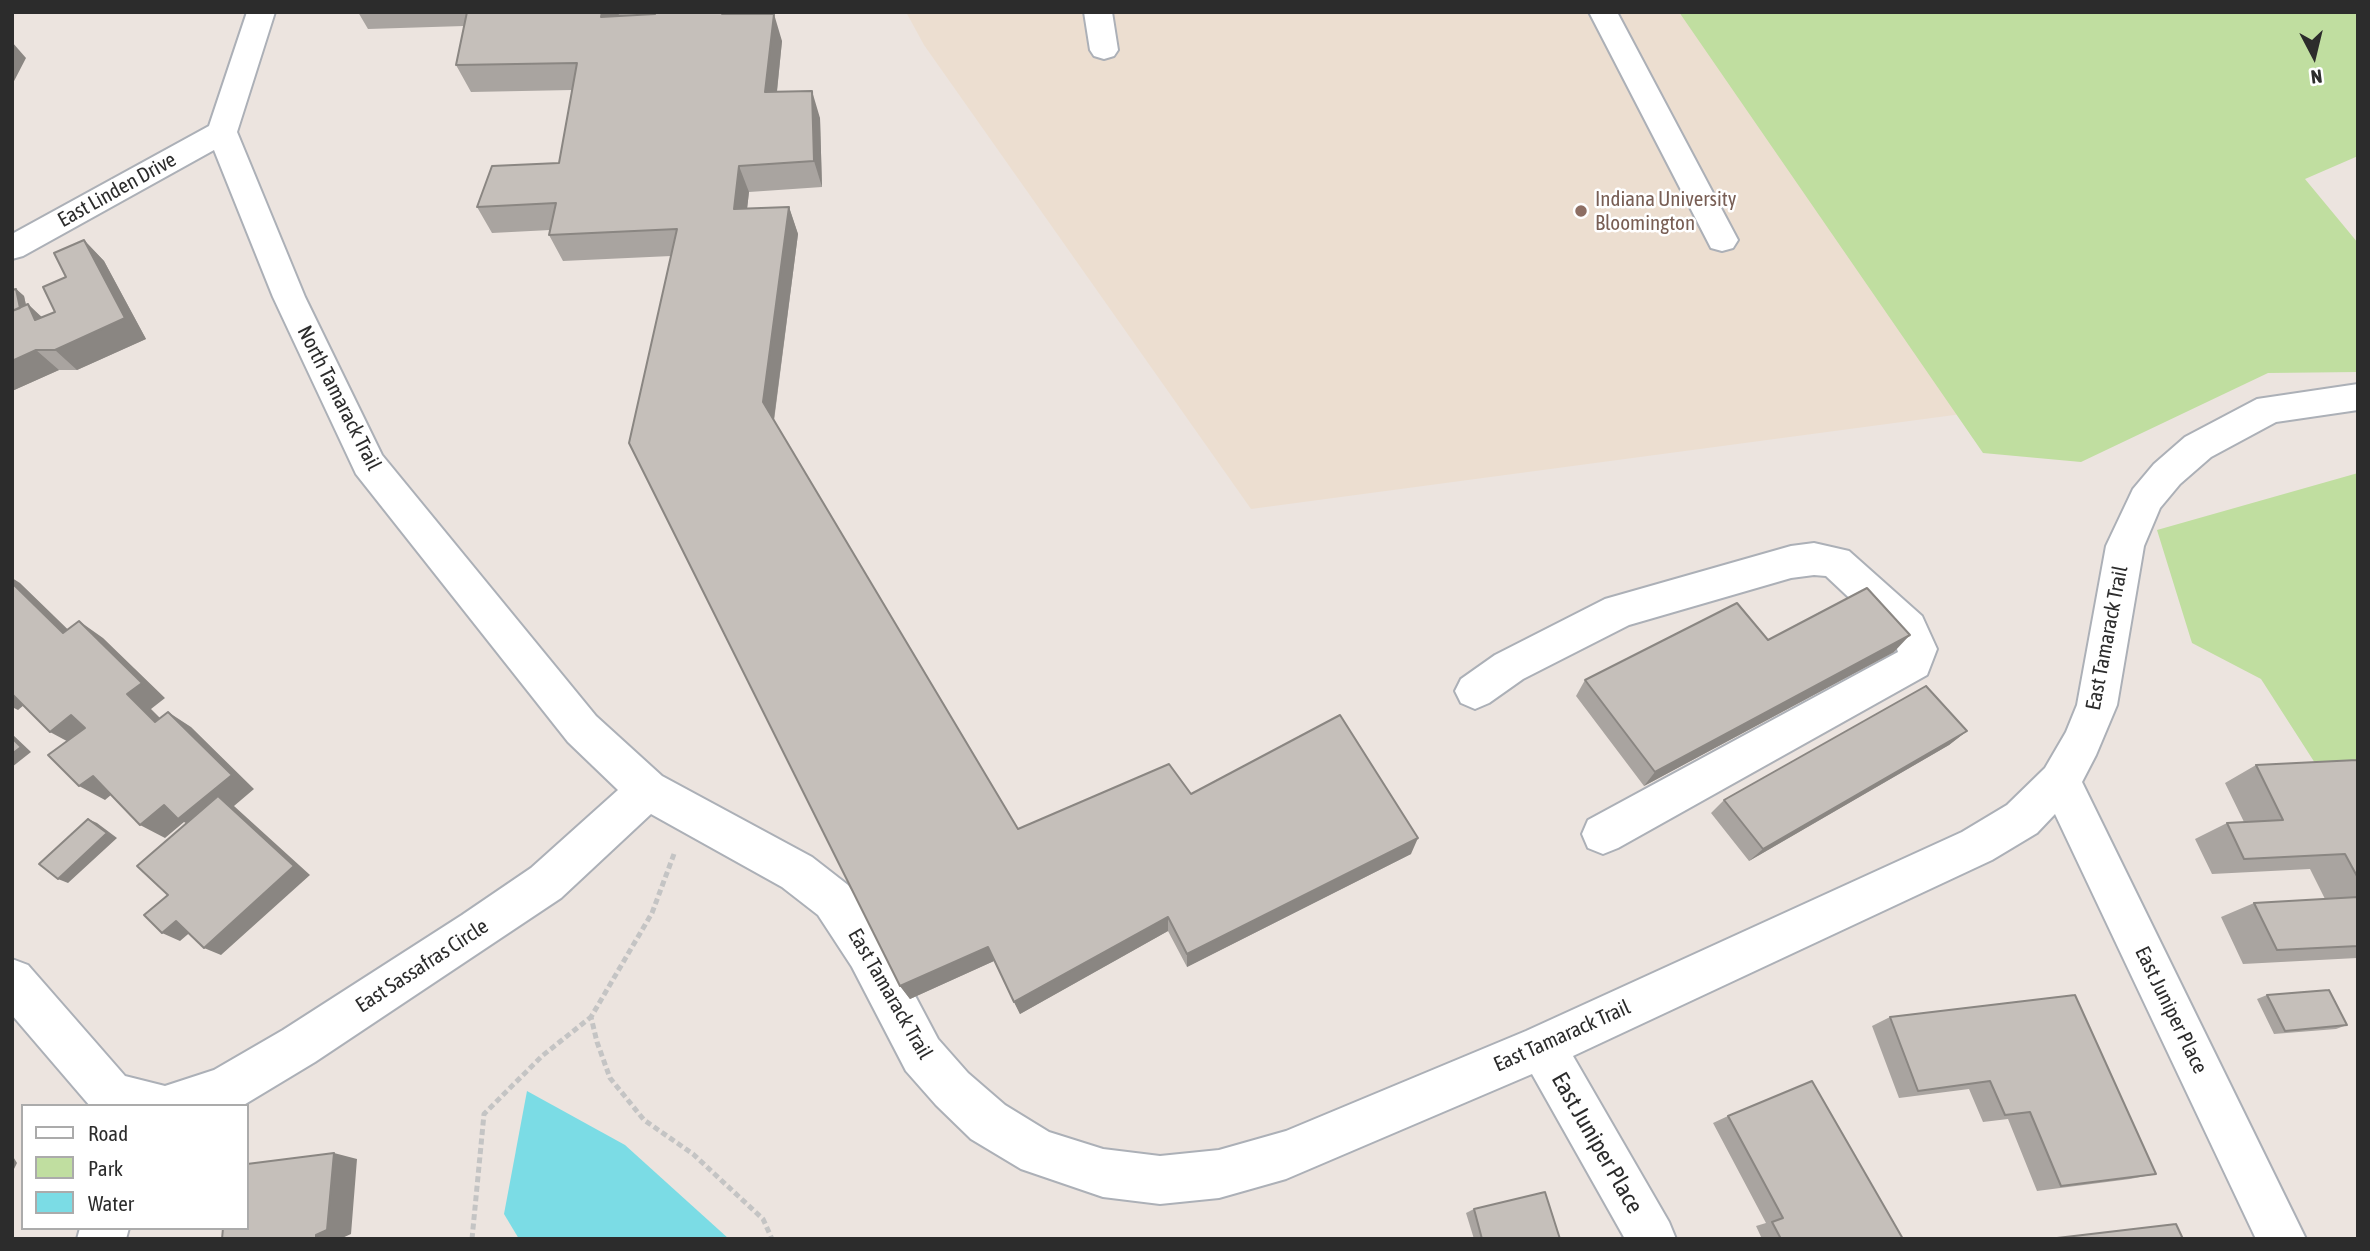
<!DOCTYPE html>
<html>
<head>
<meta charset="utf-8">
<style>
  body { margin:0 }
  #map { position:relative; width:2370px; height:1251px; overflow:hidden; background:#ece4df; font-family:"Asap Condensed",sans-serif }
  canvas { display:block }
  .frame { position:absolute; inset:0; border:14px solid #2c2c2c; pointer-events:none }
  .legend { position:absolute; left:21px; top:1104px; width:228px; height:126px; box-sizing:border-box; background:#fff; border:2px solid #ababab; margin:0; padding:9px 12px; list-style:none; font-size:21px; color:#2c2c2c }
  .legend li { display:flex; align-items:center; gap:14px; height:35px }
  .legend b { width:35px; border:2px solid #ababab }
  .north { position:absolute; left:2279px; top:21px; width:70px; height:70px; -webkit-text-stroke:5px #fff; paint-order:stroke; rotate:173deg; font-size:19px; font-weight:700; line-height:28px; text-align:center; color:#2c2c2c }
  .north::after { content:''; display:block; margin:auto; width:24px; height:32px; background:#2c2c2c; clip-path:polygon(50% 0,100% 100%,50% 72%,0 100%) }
</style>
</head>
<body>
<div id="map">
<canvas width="2370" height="1251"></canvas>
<div class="frame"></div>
<ul class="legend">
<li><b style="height:9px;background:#fff"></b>Road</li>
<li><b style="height:19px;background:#c0dea0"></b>Park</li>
<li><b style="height:19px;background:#7bdce5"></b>Water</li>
</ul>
<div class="north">N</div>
</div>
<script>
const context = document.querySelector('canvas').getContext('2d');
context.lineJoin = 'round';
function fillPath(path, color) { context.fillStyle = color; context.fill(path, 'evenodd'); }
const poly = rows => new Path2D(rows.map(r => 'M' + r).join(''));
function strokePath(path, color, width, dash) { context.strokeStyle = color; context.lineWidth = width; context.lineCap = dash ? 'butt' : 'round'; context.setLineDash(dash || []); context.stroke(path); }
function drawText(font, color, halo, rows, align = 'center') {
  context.font = font + ' "Asap Condensed",sans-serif'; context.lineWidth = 5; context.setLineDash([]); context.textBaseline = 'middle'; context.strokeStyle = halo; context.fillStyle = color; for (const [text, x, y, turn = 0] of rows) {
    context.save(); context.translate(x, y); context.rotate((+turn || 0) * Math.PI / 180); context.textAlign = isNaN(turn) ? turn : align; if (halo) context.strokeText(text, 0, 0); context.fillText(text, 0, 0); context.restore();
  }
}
fillPath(poly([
  [906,12,1974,12,2246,376,1251,509,924,45]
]), '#ecded0');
fillPath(poly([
  [1679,12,2358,12,2358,156,2305,179,2358,243,2358,372,2268,373,2081,462,1983,453],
  [2358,473,2358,830,2261,679,2192,643,2157,530]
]), '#c0dea0');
fillPath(poly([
  [527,1091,625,1145,729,1239,519,1239,504,1214]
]), '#7bdce5');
const minor = poly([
  [247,12,275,12,237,132,305,297,382,455,596,716,662,776,812,857,848,885,884,937,938,1039,968,1073,1005,1105,1049,1132,1103,1149,1160,1156,1219,1150,1286,1131,1526,1031,1962,832,2007,805,2045,768,2066,732,2077,705,2106,546,2133,489,2154,464,2185,437,2257,399,2358,384,2358,410,2276,422,2211,457,2180,484,2160,508,2144,546,2117,705,2096,755,2082,782,2306,1239,2256,1239,2055,814,2037,833,1992,860,1573,1056,1669,1222,1676,1239,1625,1239,1532,1074,1286,1179,1219,1198,1160,1204,1103,1197,1021,1169,971,1139,936,1105,906,1071,852,967,818,915,782,887,651,814,561,898,315,1062,242,1106,90,1106,12,1015,12,959,28,965,125,1076,165,1086,214,1070,283,1030,462,915,531,868,618,790,568,742,356,474,273,297,214,150,23,256,12,259,12,234,209,126,247,12],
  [1084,12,1112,12,1118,50,1114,56,1104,59,1094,56,1090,50,1084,12],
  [1589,12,1617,12,1738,240,1733,248,1722,251,1711,248,1589,12],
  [1814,543,1849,551,1922,616,1937,649,1927,675,1618,848,1603,854,1588,848,1582,834,1588,820,1898,652,1894,640,1826,576,1814,575,1791,578,1629,625,1523,679,1489,703,1475,709,1461,703,1455,691,1461,679,1495,655,1605,599,1791,546,1814,543],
  [80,1228,129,1228,126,1239,77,1239,80,1228]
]);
strokePath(minor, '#acb0b7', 4);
strokePath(poly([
  [674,854,652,913,591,1017,597,1042,610,1078,644,1120,693,1154,763,1219,772,1239],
  [472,1239,484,1114,542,1056,591,1017]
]), '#c4c4c4', 5, [6, 3.5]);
fillPath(minor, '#fff');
fillPath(poly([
  [358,12,732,12,732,14,782,41,777,92,820,118,822,187,749,192,747,209,789,207,798,234,774,421,1018,829,1191,794,1411,854,1187,967,1168,931,1020,1014,994,961,910,999,900,986,671,256,563,261,549,235,550,230,492,233,477,207,559,163,572,90,471,92,456,65,464,26,368,29],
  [655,14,619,16,619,15],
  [84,240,104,261,146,339,77,370,59,370,12,391,16,289,24,296,26,305,42,317,55,312,66,277],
  [1768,640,1894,652,1644,786,1576,696,1585,680],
  [1967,731,1949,745,1749,861,1711,813,1724,800],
  [2358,762,2358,960,2357,958,2243,964,2221,917,2254,903,2325,899,2310,869,2212,874,2195,839,2227,823,2244,822,2225,783,2256,765],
  [2267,995,2347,1025,2336,1029,2274,1034,2257,999],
  [1890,1017,2156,1174,2130,1179,2037,1191,2008,1119,1983,1122,1969,1089,1899,1098,1872,1026],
  [1728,1116,1903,1239,1762,1239,1756,1226,1766,1223,1713,1123],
  [1474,1209,1560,1239,1474,1239,1466,1213]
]), '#a9a4a0');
fillPath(poly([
  [602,12,618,12,619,15,613,44,601,17],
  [722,12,732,12,731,42,722,14],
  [774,14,782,41,774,119,765,92],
  [12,42,26,58,12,85],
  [812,91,820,118,822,187,814,161],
  [739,166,749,192,744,235,734,209],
  [789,207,798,234,773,426,763,402],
  [84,240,104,261,146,339,77,370,55,350],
  [16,289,24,296,30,324,12,330],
  [28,304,50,325,35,320],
  [36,350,59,370,12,391,12,361],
  [12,578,20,583,88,649,63,633,12,583],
  [79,621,103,638,165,698,151,709,179,737,155,722,127,694],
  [1910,635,1894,652,1644,786,1655,772],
  [12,690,30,700,18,710,12,707],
  [168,712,191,727,254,789,234,806,310,875,221,955,204,948,202,832,184,822,165,838,140,825],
  [71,715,97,730,76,746,50,732],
  [1967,731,1949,745,1749,861,1763,849],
  [12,734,31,752,12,767],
  [93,776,118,789,105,800,79,786],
  [88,819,97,823,117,838,68,883,58,879],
  [1418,838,1411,854,1187,967,1187,954],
  [1168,917,1168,931,1020,1014,1014,1002],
  [176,921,194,929,180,941,162,933],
  [988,947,994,961,910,999,900,986],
  [334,1153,357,1159,351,1234,340,1239,316,1239],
  [12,1155,17,1163,12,1173]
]), '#8a8682');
const building = poly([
  [467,12,602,12,601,17,655,14,656,12,722,12,722,14,774,14,765,92,812,91,814,161,739,166,734,209,789,207,763,402,1018,829,1169,764,1191,794,1340,715,1418,838,1187,954,1168,917,1014,1002,988,947,900,986,629,443,677,229,549,235,556,203,477,207,492,166,559,163,577,63,456,65,467,12],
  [84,240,125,318,55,350,36,350,12,361,12,311,28,304,35,320,55,312,43,287,66,277,54,253,84,240],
  [16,289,20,308,12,311,12,290,16,289],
  [12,583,63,633,79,621,142,683,127,694,155,722,168,712,232,775,178,819,164,805,140,825,93,776,79,786,48,755,85,728,71,715,50,732,12,694,12,583],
  [1867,588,1910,635,1655,772,1585,680,1737,603,1768,640,1867,588],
  [1926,686,1967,731,1763,849,1724,800,1926,686],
  [12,738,21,747,12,754,12,738],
  [2357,760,2358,762,2358,878,2345,854,2244,859,2227,823,2283,820,2256,765,2357,760],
  [218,796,294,866,204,948,176,921,162,933,144,915,168,895,137,866,218,796],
  [88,819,107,833,58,879,39,864,88,819],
  [2358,897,2358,946,2277,950,2254,903,2358,897],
  [2329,990,2347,1025,2285,1031,2267,995,2329,990],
  [2075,995,2156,1174,2061,1186,2030,1112,2005,1115,1990,1081,1918,1091,1890,1017,2075,995],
  [1812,1081,1903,1239,1781,1239,1772,1222,1783,1218,1728,1116,1812,1081],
  [334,1153,327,1230,316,1235,316,1239,222,1239,223,1228,247,1228,247,1164,334,1153],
  [1545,1192,1560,1239,1482,1239,1474,1209,1545,1192],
  [2176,1224,2183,1239,2057,1238,2176,1224]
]);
fillPath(building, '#c5bfba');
strokePath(building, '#8a8682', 2);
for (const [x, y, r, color] of [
  [1581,211,7,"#8d6e63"]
]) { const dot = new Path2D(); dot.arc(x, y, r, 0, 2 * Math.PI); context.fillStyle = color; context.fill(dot); strokePath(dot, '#fff', 2.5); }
drawText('21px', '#2c2c2c', '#fff', [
  ["East Linden Drive",117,190,-29],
  ["North Tamarack Trail",339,398,63],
  ["East Tamarack Trail",2107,638,-79],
  ["East Sassafras Circle",422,966,-33],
  ["East Tamarack Trail",890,994,60],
  ["East Juniper Place",2171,1010,64],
  ["East Tamarack Trail",1562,1036,-24]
]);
drawText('21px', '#785e54', '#fff', [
  ["Indiana University",1595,199],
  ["Bloomington",1595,223]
], 'left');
drawText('24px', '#2c2c2c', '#fff', [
  ["East Juniper Place",1597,1143,60]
]);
</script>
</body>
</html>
